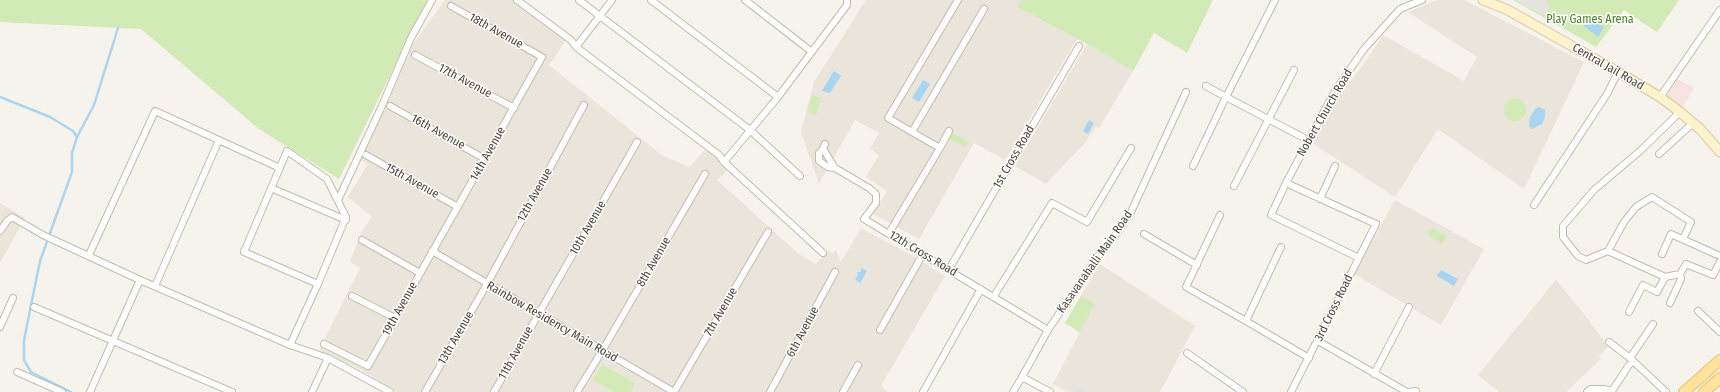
<!DOCTYPE html>
<html>
<head>
<meta charset="utf-8">
<style>
  body { margin:0 }
  canvas { display:block; background:#f6f3ec }
</style>
</head>
<body>
<canvas width="1720" height="392"></canvas>
<script>
const context = document.querySelector('canvas').getContext('2d');
context.lineJoin = 'round';
function fillPath(path, color) { context.fillStyle = color; context.fill(path, 'evenodd'); }
const poly = rows => new Path2D(rows.map(r => 'M' + r).join(''));
function strokePath(path, color, width, dash) { context.strokeStyle = color; context.lineWidth = width; context.lineCap = dash ? 'butt' : 'round'; context.setLineDash(dash || []); context.stroke(path); }
function drawText(font, color, halo, rows, align = 'center') {
  context.font = font + ' "Fira Sans Condensed",sans-serif'; context.lineWidth = 3; context.setLineDash([]); context.textBaseline = 'middle'; context.strokeStyle = halo; context.fillStyle = color; for (const [text, x, y, turn = 0] of rows) {
    context.save(); context.translate(x, y); context.rotate((+turn || 0) * Math.PI / 180); context.textAlign = isNaN(turn) ? turn : align; if (halo) context.strokeText(text, 0, 0); context.fillText(text, 0, 0); context.restore();
  }
}
fillPath(poly([
  [445,0,512,0,566,40,549,65,663,156,690,167,705,150,718,159,727,171,717,180,799,254,816,264,828,251,832,253,836,250,841,262,861,228,915,257,945,276,881,386,889,392,397,392,359,369,319,350,360,268,350,262,361,233,372,217,348,197,368,164,360,160,387,105,413,44],
  [866,0,1021,0,1017,7,1077,39,1005,160,974,143,919,239,873,214,887,191,866,177,879,155,870,149,879,133,855,120,819,184,801,132,814,82],
  [1437,0,1464,0,1584,62,1524,189,1438,129,1395,197,1312,143,1338,97,1366,61,1383,35,1464,81,1477,57,1408,12],
  [1087,44,1133,71,1099,128,1096,126,1084,144,1046,184,1015,166],
  [1395,200,1484,249,1441,325,1354,274],
  [0,203,25,218,0,263],
  [1100,264,1195,326,1160,392,1067,392,1053,384,1080,332,1065,323],
  [1556,280,1584,314,1608,347,1599,356,1601,359,1566,392,1499,392,1478,375]
]), '#eae5da');
fillPath(poly([
  [1675,78,1694,88,1683,107,1665,97]
]), '#f6e3e0');
fillPath(poly([
  [0,0,427,0,339,179,259,129,141,29,0,22],
  [1021,0,1213,0,1187,53,1154,33,1133,71,1087,44,1017,7],
  [1513,0,1679,0,1657,32,1624,10,1596,47],
  [812,95,821,98,816,115,807,112],
  '1504 110a11 11 0 1 1 22 0a11 11 0 1 1-22 0Z',
  [952,133,968,142,965,147,949,138],
  [1433,228,1446,236,1442,244,1428,235],
  [1081,296,1095,304,1079,332,1065,323],
  [602,365,635,383,630,392,614,392,593,380]
]), '#d2eab5');
fillPath(poly([
  [1519,0,1545,0,1550,5,1547,14,1541,14,1517,1],
  [1073,384,1088,392,1075,392,1070,389]
]), '#e5e3e0');
fillPath(poly([
  [1588,19,1604,27,1598,37,1584,26],
  [834,71,841,76,830,93,822,91],
  [923,80,930,84,919,102,912,98],
  [1539,107,1545,110,1545,117,1542,124,1532,129,1529,126,1530,118,1535,109],
  [1089,120,1094,123,1088,134,1083,131],
  [862,268,867,271,860,283,855,279,858,275,857,272,860,272],
  [1441,270,1458,279,1454,286,1437,276]
]), '#a9d4f2');
strokePath(poly([
  [0,97,50,117,73,131,77,137],
  [71,392,31,372,24,360,24,340,40,261,72,172,72,153,77,137,94,105,118,28]
]), '#a9d4f2', 2.5);
const street = poly([
  [517,0,571,40,576,47,719,155,724,162,823,253],
  [579,0,750,130,800,176],
  [651,0,778,97],
  [745,0,812,52],
  [1275,0,1226,97,1308,140],
  [576,47,612,0],
  [415,55,514,108],
  [1660,97,1720,10],
  [390,106,485,159],
  [1680,112,1640,151,1594,190,1563,226,1563,237,1578,256,1586,260,1608,251,1665,277,1680,274,1686,264,1713,275,1720,262],
  [912,132,888,118,958,0],
  [825,144,823,149,819,153,819,161,828,167,835,168],
  [940,148,949,131],
  [823,149,835,168,869,188,876,194,876,203,864,219,1048,330],
  [1659,154,1693,123],
  [366,155,458,207],
  [724,162,778,97,847,5,847,0],
  [1193,166,1226,97,1206,86],
  [1286,183,1376,224,1291,392],
  [1234,186,1294,70],
  [271,188,346,220],
  [1320,199,1335,166],
  [338,200,381,108,411,38,432,0],
  [1534,205,1607,94,1618,72],
  [1220,215,1186,287,1246,321,1309,358],
  [0,231,7,221,12,217,43,235,140,280,90,392],
  [889,233,940,148,912,132,984,9],
  [1144,234,1197,265],
  [362,240,420,273],
  [432,251,674,392],
  [1608,251,1624,222,1636,207,1652,197,1691,222,1683,239],
  [1662,254,1671,234,1720,256],
  [89,255,155,111,280,168],
  [1359,258,1271,215,1286,183,1335,91,1364,49,1400,9,1422,0],
  [949,269,1079,46],
  [140,280,290,345,328,358,390,392],
  [155,286,219,140],
  [352,296,395,318],
  [994,296,1052,203,1087,222,1131,148],
  [1670,303,1681,279,1680,274],
  [34,307,232,392],
  [1698,311,1720,332],
  [1629,312,1643,285,1657,292,1665,277],
  [1246,321,1281,247],
  [0,327,13,298],
  [880,330,923,254],
  [1318,341,1407,392,1416,391],
  [1609,342,1630,358,1666,392],
  [324,344,368,366,542,57,451,6],
  [290,345,318,284,346,217,327,179,287,151,244,252,318,284],
  [1187,353,1243,392],
  [1630,358,1653,324],
  [17,372,62,392],
  [1374,374,1409,307],
  [312,392,328,358],
  [425,392,487,284,584,105],
  [494,392,637,142],
  [577,392,602,351,705,174],
  [674,392,768,232],
  [770,392,835,272],
  [843,392,858,365],
  [923,392,981,289],
  [1013,392,1022,377],
  [1050,392,1022,377,1048,330,1103,249,1114,237,1131,212,1186,92],
  [1587,392,1590,389,1603,389,1612,391,1629,365,1633,361]
]);
const secondary = poly([
  [1483,0,1508,10,1618,72,1660,97,1680,112,1701,130,1720,152]
]);
const primary = poly([
  [1684,392,1720,360],
  [1704,392,1720,378]
]);
strokePath(street, '#c2bbae', 8);
strokePath(secondary, '#d6c79b', 11);
strokePath(primary, '#e6c16a', 12);
strokePath(street, '#fff', 6);
strokePath(secondary, '#fff3cd', 9);
strokePath(primary, '#ffe39c', 10);
drawText('12px', '#4a7f2a', '#fff', [
  ["Play Games Arena",1590,20]
]);
drawText('12px', '#4b4439', '#fff', [
  ["18th Avenue",496,31,29],
  ["Central Jail Road",1608,67,30],
  ["17th Avenue",465,81,28],
  ["Nobert Church Road",1325,113,-60],
  ["16th Avenue",438,132,29],
  ["14th Avenue",488,154,-61],
  ["1st Cross Road",1014,157,-60],
  ["15th Avenue",412,181,29],
  ["12th Avenue",535,195,-61],
  ["10th Avenue",588,228,-60],
  ["12th Cross Road",923,254,31],
  ["8th Avenue",654,262,-60],
  ["Kasavanahalli Main Road",1095,262,-55],
  ["3rd Cross Road",1334,308,-64],
  ["19th Avenue",400,309,-61],
  ["7th Avenue",721,312,-60],
  ["Rainbow Residency Main Road",552,322,30],
  ["6th Avenue",803,332,-62],
  ["13th Avenue",456,338,-60],
  ["11th Avenue",516,353,-61]
]);
</script>
</body>
</html>
